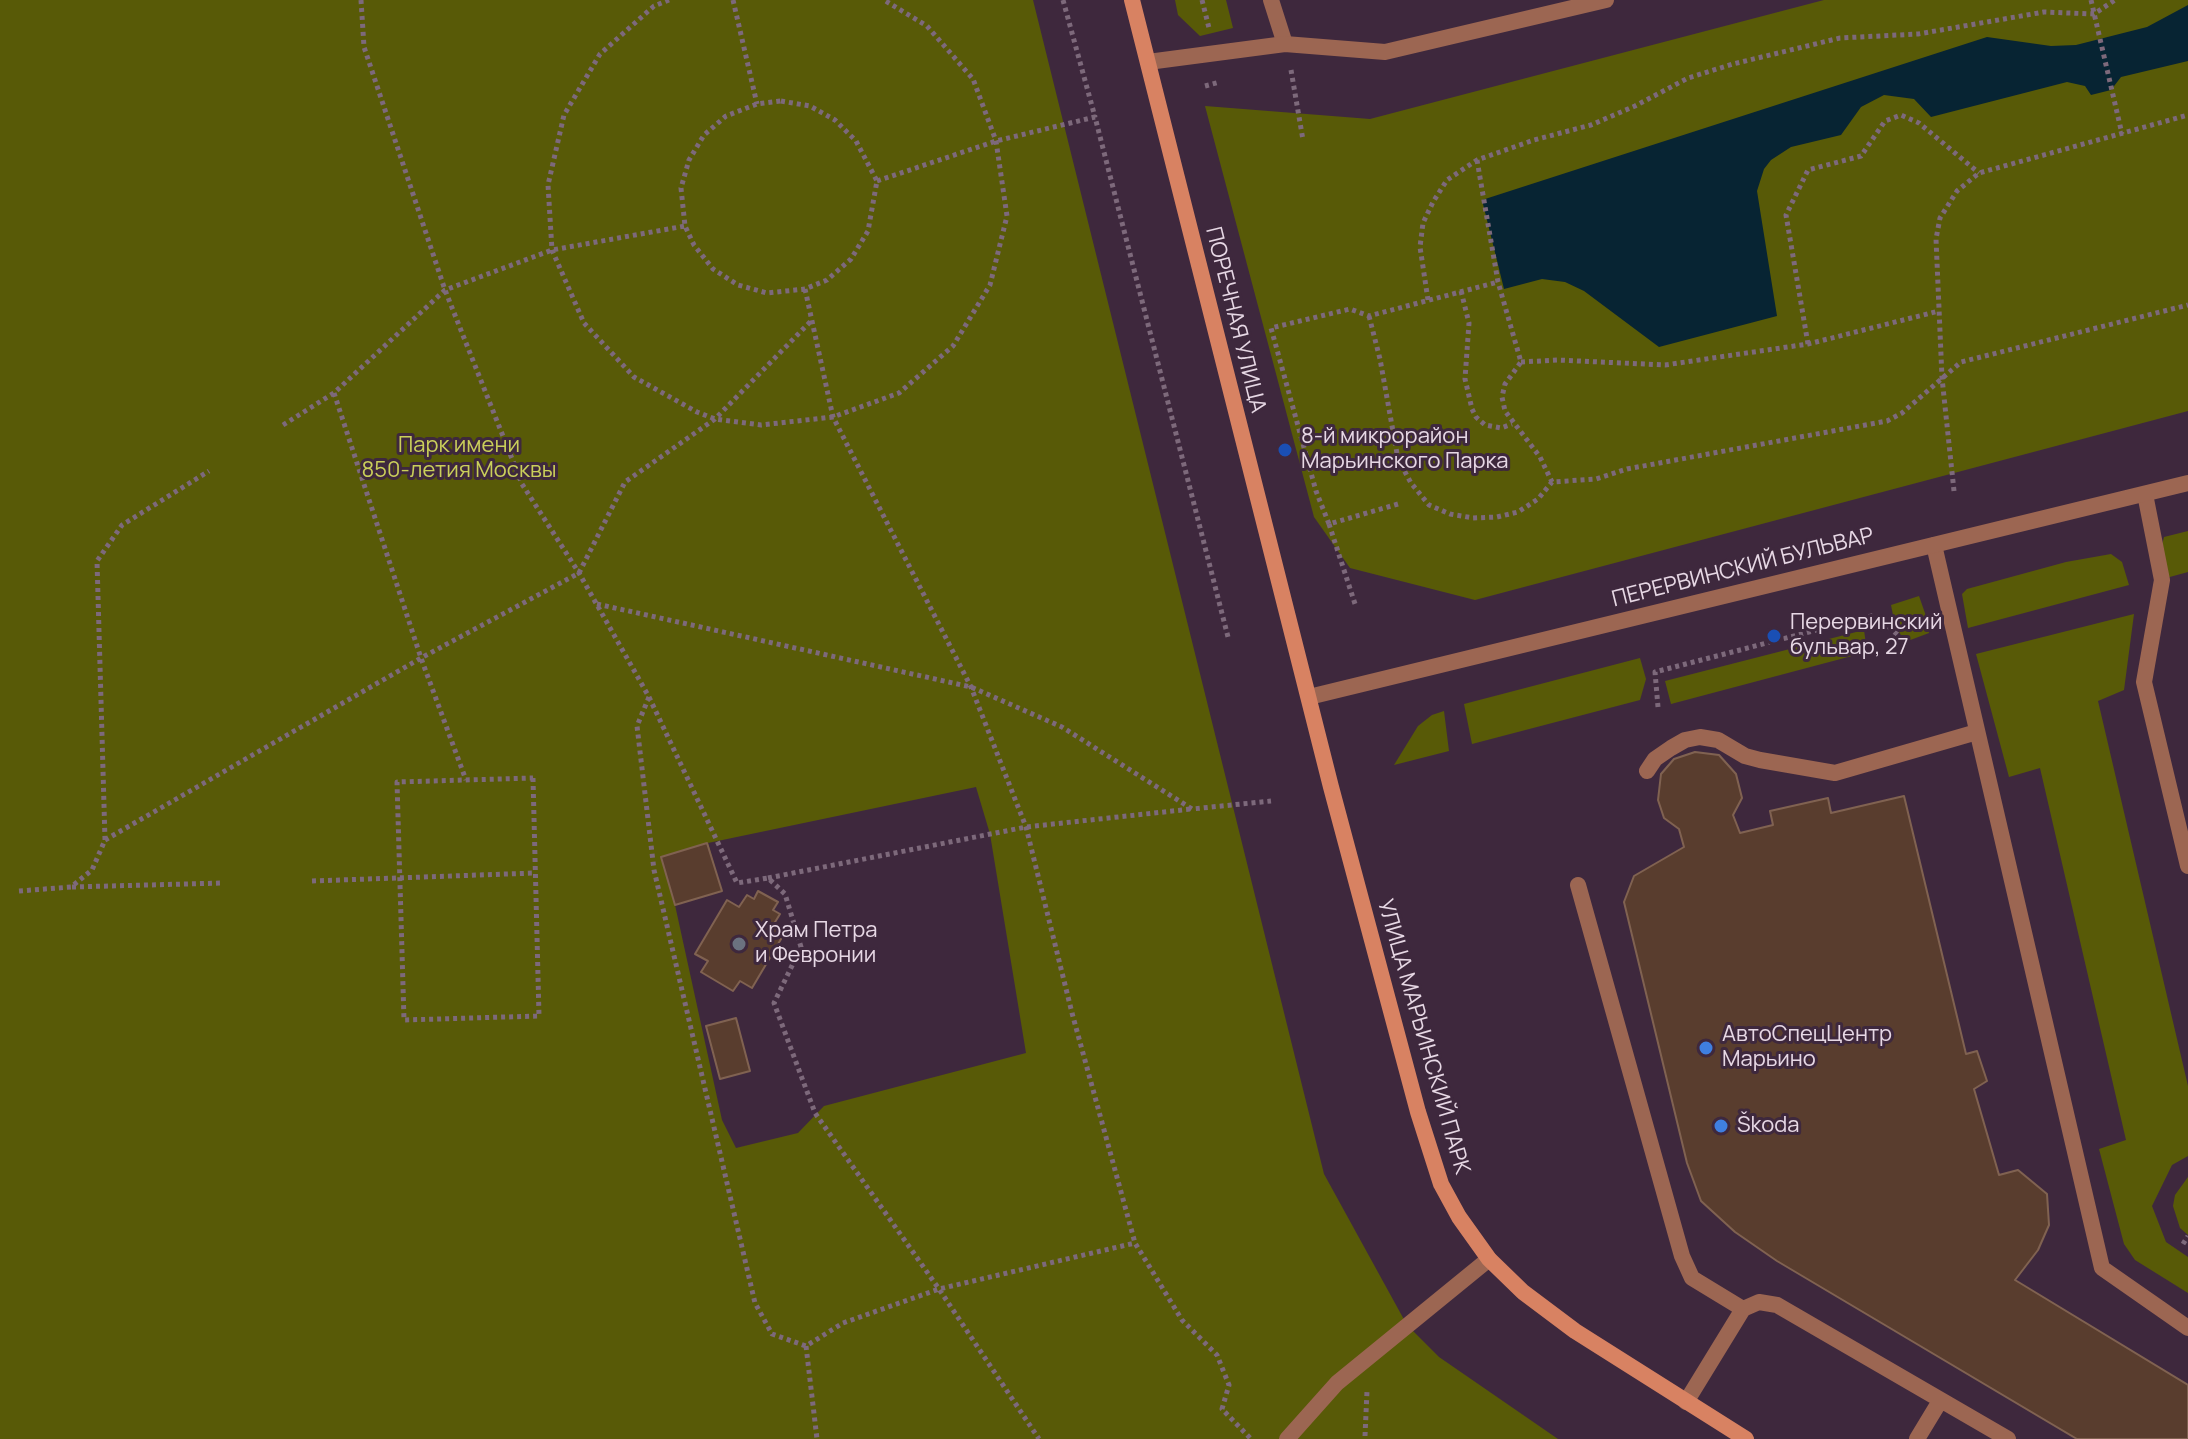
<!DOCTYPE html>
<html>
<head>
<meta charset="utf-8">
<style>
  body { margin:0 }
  canvas { display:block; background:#3e283d }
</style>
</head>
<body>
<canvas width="2188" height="1439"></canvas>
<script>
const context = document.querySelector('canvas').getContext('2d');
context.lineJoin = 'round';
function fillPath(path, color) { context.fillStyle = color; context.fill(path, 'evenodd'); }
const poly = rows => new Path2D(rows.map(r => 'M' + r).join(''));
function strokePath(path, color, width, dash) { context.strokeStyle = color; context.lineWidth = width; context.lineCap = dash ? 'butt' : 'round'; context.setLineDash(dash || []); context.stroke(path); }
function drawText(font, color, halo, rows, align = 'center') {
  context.font = font + ' Manrope,sans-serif'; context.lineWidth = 6; context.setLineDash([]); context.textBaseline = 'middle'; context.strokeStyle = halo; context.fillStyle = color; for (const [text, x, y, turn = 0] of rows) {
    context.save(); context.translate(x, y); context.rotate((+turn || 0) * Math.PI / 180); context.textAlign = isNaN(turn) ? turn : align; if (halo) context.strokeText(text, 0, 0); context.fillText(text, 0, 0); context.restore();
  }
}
fillPath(poly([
  [0,0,1033,0,1324,1174,1407,1325,1439,1357,1558,1439,0,1439],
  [976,787,990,834,1026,1053,824,1106,798,1133,736,1148,722,1120,675,905,722,891,708,843],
  [1175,0,1226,0,1233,28,1200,36,1178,15],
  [1824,0,2188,0,2188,411,1475,600,1350,568,1314,517,1205,106,1370,119],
  [2188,531,2188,572,2166,578,2159,557,2164,537],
  [2111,554,2122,562,2129,585,1968,628,1962,594,1967,589,2066,562],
  [1919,596,1926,616,1929,633,1905,642,1895,625,1891,605],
  [2134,614,2124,690,2098,701,2188,1086,2188,1156,2172,1165,2152,1206,2166,1242,2188,1257,2188,1293,2135,1260,2124,1244,2099,1149,2126,1140,2040,768,2009,777,1976,654],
  [1864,630,1867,652,1671,704,1665,681],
  [1640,658,1646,679,1640,700,1472,744,1464,704],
  [1444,711,1449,751,1394,765,1418,726,1432,715],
  [2188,1177,2188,1235,2180,1228,2173,1206,2175,1195]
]), '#585a07');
fillPath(poly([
  [2188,5,2188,61,2121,77,2111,90,2091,95,2085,86,2067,82,1931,117,1914,99,1884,95,1861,107,1841,135,1791,147,1771,160,1764,169,1757,191,1777,316,1659,347,1584,291,1565,282,1542,279,1504,289,1482,200,1987,37,2051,46,2076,45,2147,27]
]), '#072433');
const building = poly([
  [1695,752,1719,755,1736,774,1742,798,1733,815,1740,833,1773,825,1770,811,1828,798,1831,813,1904,796,1966,1054,1977,1051,1987,1081,1974,1089,1999,1175,2018,1170,2047,1194,2049,1225,2038,1250,2015,1280,2188,1385,2188,1439,2077,1439,1777,1261,1735,1232,1701,1201,1687,1163,1624,902,1634,876,1684,847,1679,829,1664,818,1658,800,1661,774,1674,759,1695,752],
  [707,843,722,891,675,905,661,857,707,843],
  [758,891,778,902,773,910,780,914,772,927,784,934,752,988,740,981,733,991,701,972,708,961,695,954,727,900,739,907,747,895,754,899,758,891],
  [736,1018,750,1071,720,1079,706,1026,736,1018]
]);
fillPath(building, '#593d2e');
strokePath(building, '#806251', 2);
strokePath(poly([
  [361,0,364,47,445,290,522,484,579,573,649,697,737,883,768,878,785,894,801,947,774,1003,815,1113,939,1289,1039,1439],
  [669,0,654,6,600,54,564,115,548,185,552,250,584,323,634,377,697,412,715,419,761,425,833,417,899,393,953,346,990,285,1007,216,996,141,973,79,927,26,884,0],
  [733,0,757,104],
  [1063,0,1095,117],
  [1202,0,1209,28],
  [2091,0,2122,134],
  [1291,70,1303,140],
  [1205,86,1220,82],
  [781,101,810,106,835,120,856,141,877,181,868,231,851,259,827,280,805,289,767,293,738,285,713,269,694,245,685,226,681,188,689,160,704,135,726,116,757,104,781,101],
  [1477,160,1498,282,1521,362,1505,384,1502,397,1505,411,1540,457,1552,482],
  [877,181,996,141,1095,117,1228,637],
  [805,289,833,417,971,687,1026,827,1072,1013,1135,1243,1182,1320,1217,1355,1229,1385,1222,1409,1251,1439],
  [1461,291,1469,323,1465,379,1472,409,1476,417,1485,425,1501,428,1512,424],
  [1428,300,1420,247,1423,223,1433,202,1447,180,1477,160,1534,140,1591,125,1635,106,1688,78,1733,64,1840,38,1918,34,2044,12,2094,14,2115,0],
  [1369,316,1380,359,1398,459,1411,483,1429,505,1450,514,1473,518,1497,517,1518,512,1538,499,1552,482,1596,479,1627,469,1887,421,1902,413,1961,362,2188,305],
  [1808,344,1786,215,1808,170,1861,156,1885,121,1901,115,1919,123,1979,173],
  [1521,362,1558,360,1665,365,1808,344,1939,311],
  [334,393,421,658,466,780],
  [283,425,334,393,445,290,552,250,685,226],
  [1954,491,1942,378,1936,239,1940,218,1957,191,1979,173,2188,115],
  [1398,504,1329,524,1316,491,1271,328,1350,309,1369,316,1498,282],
  [1329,524,1356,607],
  [597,604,971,687,1062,727,1192,809,1271,801],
  [649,697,637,726,654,870,755,1303,772,1334,806,1346,843,1323,939,1289,1135,1243],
  [1658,707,1655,672,1875,615,1906,642],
  [533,778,539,1016,404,1020,397,782,533,778],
  [105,840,421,658,579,573,625,482,715,419,811,321],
  [768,878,1026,827,1191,809],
  [312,881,535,873],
  [72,887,223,883],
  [19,891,71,887,92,870,105,840,97,561,122,525,209,471],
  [2183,1244,2188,1236],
  [806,1346,817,1439],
  [1365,1436,1367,1391]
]), '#7d697b', 5, [4, 4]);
strokePath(poly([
  [1271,0,1285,44],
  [2145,494,2162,580,2144,682,2188,866],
  [1934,545,2102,1268,2188,1328],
  [1647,771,1655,759,1671,748,1685,740,1700,737,1718,740,1745,756,1760,760,1835,773,1977,732],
  [1578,885,1682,1256,1692,1278,1743,1309],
  [1686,1402,1743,1309,1759,1302,1777,1305,2008,1439],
  [1287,1439,1337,1383,1489,1259],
  [1917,1439,1940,1401]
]), '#9c6652', 16);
strokePath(poly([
  [1148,62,1285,44,1385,52,1606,0]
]), '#9c6652', 16);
strokePath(poly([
  [1309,697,2188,483]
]), '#9c6652', 16);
strokePath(poly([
  [1132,0,1331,787,1418,1112,1441,1184,1459,1217,1489,1259,1523,1292,1575,1331,1746,1439]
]), '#d88262', 16);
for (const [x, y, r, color] of [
  [1285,450,8,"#1a4fb4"],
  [1774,636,8,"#1a4fb4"],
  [739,944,8,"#6b7280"],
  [1706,1048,8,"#3f7fe0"],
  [1721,1126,8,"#3f7fe0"]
]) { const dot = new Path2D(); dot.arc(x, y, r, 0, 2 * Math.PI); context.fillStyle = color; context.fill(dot); strokePath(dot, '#3e283d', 3); }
drawText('22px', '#e7d8e5', '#3e283d', [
  ["ПОРЕЧНАЯ УЛИЦА",1235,320,76],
  ["ПЕРЕРВИНСКИЙ БУЛЬВАР",1743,568,-14],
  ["УЛИЦА МАРЬИНСКИЙ ПАРК",1423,1037,74]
]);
drawText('22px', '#e7d8e5', '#3e283d', [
  ["8-й микрорайон",1301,437],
  ["Марьинского Парка",1301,462],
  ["Перервинский",1790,623],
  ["бульвар, 27",1790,648],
  ["Храм Петра",755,931],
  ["и Февронии",755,956],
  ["АвтоСпецЦентр",1722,1035],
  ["Марьино",1722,1060],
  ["Škoda",1737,1126]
], 'left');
drawText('22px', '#cacf5a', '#3e283d', [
  ["Парк имени",459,446],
  ["850-летия Москвы",459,471]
]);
</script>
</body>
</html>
